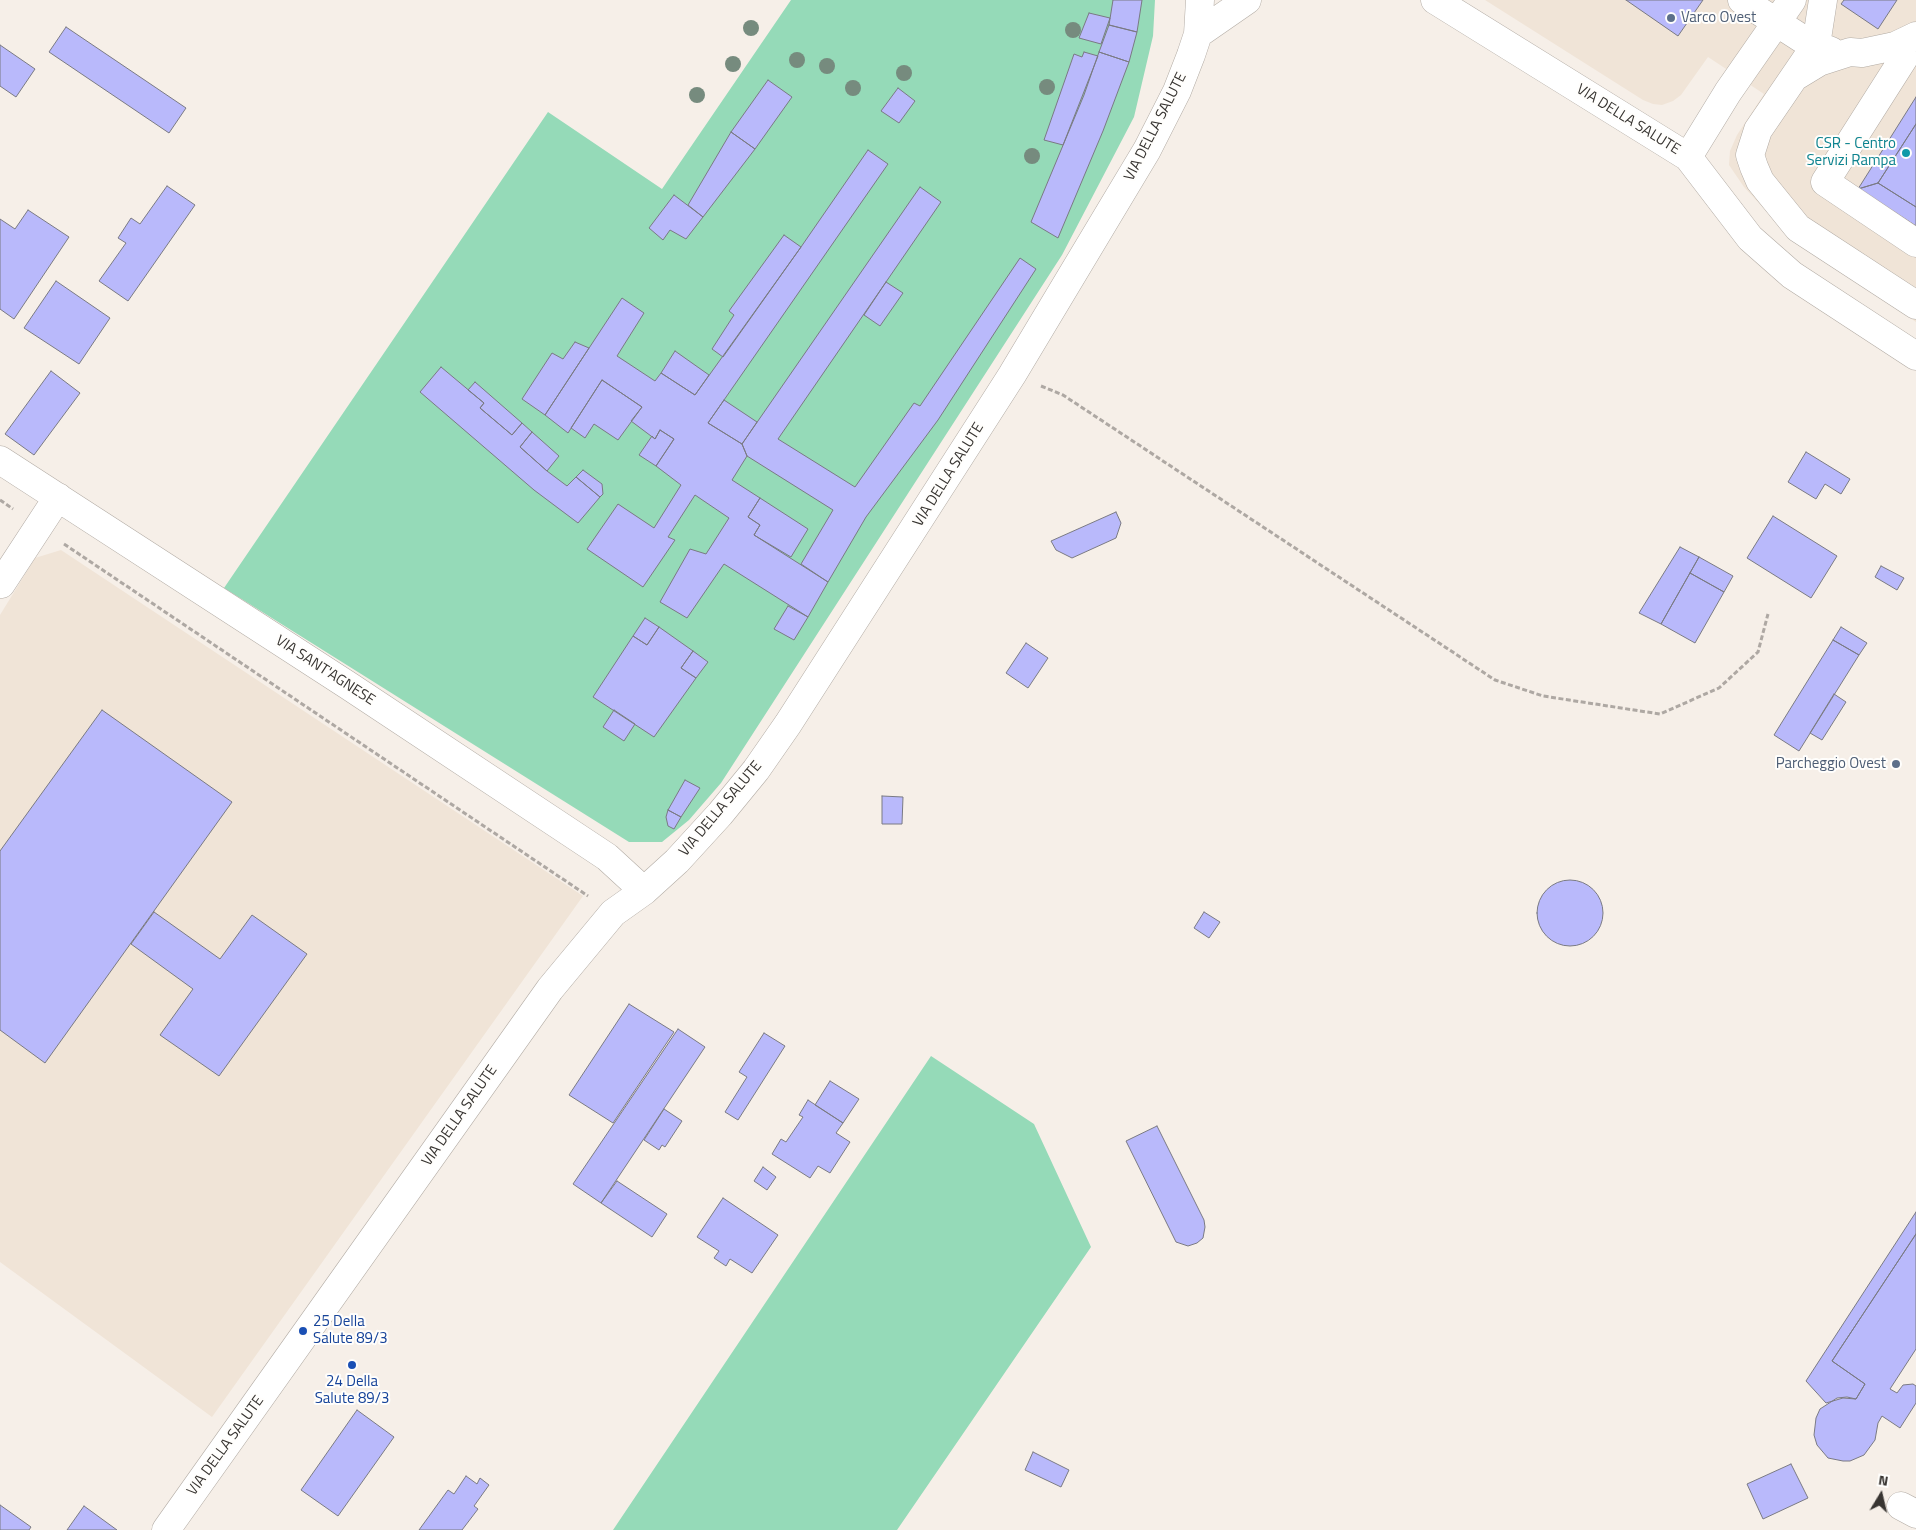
<!DOCTYPE html>
<html>
<head>
<meta charset="utf-8">
<style>
  body { margin:0 }
  #map { position:relative; width:1916px; height:1530px; overflow:hidden; background:#f6efe8; font-family:"Titillium Web",sans-serif }
  canvas { display:block }
  .north { position:absolute; left:1856px; top:1470px; width:50px; height:50px; -webkit-text-stroke:4px #fffefc; paint-order:stroke; rotate:9deg; font-size:14px; font-weight:700; line-height:20px; text-align:center; color:#383532 }
  .north::after { content:''; display:block; margin:auto; width:18px; height:22px; background:#383532; clip-path:polygon(50% 0,100% 100%,50% 72%,0 100%) }
</style>
</head>
<body>
<div id="map">
<canvas width="1916" height="1530"></canvas>
<div class="north">N</div>
</div>
<script>
const context = document.querySelector('canvas').getContext('2d');
context.lineJoin = 'round';
function fillPath(path, color) { context.fillStyle = color; context.fill(path, 'evenodd'); }
const poly = rows => new Path2D(rows.map(r => 'M' + r).join(''));
function strokePath(path, color, width, dash) { context.strokeStyle = color; context.lineWidth = width; context.lineCap = dash ? 'butt' : 'round'; context.setLineDash(dash || []); context.stroke(path); }
function drawText(font, color, halo, rows, align = 'center') {
  context.font = font + ' "Titillium Web",sans-serif'; context.lineWidth = 4; context.setLineDash([]); context.textBaseline = 'middle'; context.strokeStyle = halo; context.fillStyle = color; for (const [text, x, y, turn = 0] of rows) {
    context.save(); context.translate(x, y); context.rotate((+turn || 0) * Math.PI / 180); context.textAlign = isNaN(turn) ? turn : align; if (halo) context.strokeText(text, 0, 0); context.fillText(text, 0, 0); context.restore();
  }
}
fillPath(poly([
  [1485,0,1916,0,1916,322,1792,239,1744,187,1729,165,1730,151,1737,135,1764,94,1708,57,1681,95,1673,101,1662,105,1653,104,1643,100],
  [61,550,583,896,212,1417,0,1262,0,615,35,558]
]), '#f0e4d7');
fillPath(poly([
  [791,0,1155,0,1153,36,1134,117,1062,255,721,783,689,820,662,842,629,842,224,588,548,112,662,189],
  [931,1056,1034,1124,1091,1247,897,1530,613,1530]
]), '#95dab8');
const building = poly([
  [1113,0,1142,0,1137,32,1109,25,1113,0],
  [1626,0,1703,0,1678,36,1626,0],
  [1844,0,1897,0,1878,29,1841,4,1844,0],
  [1089,13,1110,18,1101,44,1079,38,1089,13],
  [1109,25,1137,32,1129,62,1099,52,1109,25],
  [66,27,186,108,169,133,49,52,66,27],
  [0,45,35,69,16,97,0,86,0,45],
  [1084,52,1098,56,1063,145,1044,140,1074,54,1082,57,1084,52],
  [1099,52,1129,62,1103,131,1058,238,1031,222,1084,95,1099,52],
  [768,80,792,97,755,149,731,132,768,80],
  [898,88,915,101,899,123,881,111,898,88],
  [1916,97,1916,124,1878,183,1858,189,1916,97],
  [1916,124,1916,207,1878,183,1916,124],
  [731,132,755,149,703,217,688,205,731,132],
  [868,150,888,164,708,423,742,444,747,456,732,480,760,498,748,517,760,525,754,535,828,582,808,617,724,564,687,618,660,602,690,549,706,554,729,518,695,495,668,537,675,540,643,587,587,549,618,504,654,528,681,485,656,466,674,439,660,430,655,439,631,421,642,407,602,380,568,433,545,415,622,298,644,313,617,356,655,381,661,373,695,395,801,247,868,150],
  [1878,183,1916,207,1916,226,1858,189,1878,183],
  [167,186,195,205,128,301,99,281,126,243,118,238,131,218,140,224,167,186],
  [920,187,941,202,778,439,855,487,914,403,920,406,1020,258,1036,269,938,420,866,517,828,582,801,564,833,510,747,456,742,444,920,187],
  [674,195,703,217,686,239,670,230,663,240,649,228,674,195],
  [28,210,69,237,14,319,0,309,0,219,15,229,28,210],
  [784,235,801,247,723,357,712,349,734,315,729,311,784,235],
  [56,281,110,318,79,364,24,328,56,281],
  [886,282,903,293,880,326,864,315,886,282],
  [575,342,589,348,545,415,522,399,552,353,563,359,575,342],
  [675,351,709,375,695,395,661,373,675,351],
  [441,367,484,403,480,408,512,435,522,423,532,432,520,447,547,471,567,486,576,477,600,497,578,523,534,490,420,392,441,367],
  [51,371,80,393,34,455,5,434,51,371],
  [602,380,642,407,618,440,594,424,585,438,571,428,602,380],
  [475,382,522,423,512,435,480,408,484,403,468,390,475,382],
  [724,400,757,422,742,444,708,423,724,400],
  [660,430,674,439,656,466,639,455,652,436,655,439,660,430],
  [532,432,559,456,547,471,520,447,532,432],
  [1806,452,1850,479,1841,494,1825,484,1816,499,1788,482,1806,452],
  [583,470,602,484,603,494,600,497,576,477,583,470],
  [760,498,808,529,791,557,754,535,760,525,748,517,760,498],
  [1116,512,1121,523,1116,538,1072,558,1056,550,1051,541,1116,512],
  [1773,516,1837,556,1811,598,1747,558,1773,516],
  [1680,547,1699,557,1661,624,1639,613,1680,547],
  [1699,557,1733,576,1724,592,1690,573,1699,557],
  [1881,566,1904,578,1897,590,1875,577,1881,566],
  [1690,573,1724,592,1695,643,1661,624,1690,573],
  [788,606,808,617,794,640,774,629,788,606],
  [645,618,659,627,647,645,633,636,645,618],
  [659,627,693,651,681,668,696,678,654,737,593,697,633,636,647,645,659,627],
  [1841,627,1867,643,1859,655,1833,640,1841,627],
  [1833,640,1859,655,1799,751,1774,735,1833,640],
  [1026,643,1048,658,1028,688,1006,673,1026,643],
  [693,651,708,662,696,678,681,668,693,651],
  [1834,694,1846,702,1822,740,1810,733,1834,694],
  [102,710,232,802,45,1063,0,1030,0,851,102,710],
  [614,710,635,724,624,741,603,727,614,710],
  [685,780,700,788,681,817,668,810,685,780],
  [882,796,903,797,902,824,882,824,882,796],
  [668,810,681,817,674,829,668,826,666,817,668,810],
  '1537 913a33 33 0 1 1 66 0a33 33 0 1 1-66 0Z',
  [154,912,220,959,252,915,307,954,219,1076,160,1035,193,989,131,944,154,912],
  [1204,912,1220,922,1209,938,1194,928,1204,912],
  [629,1004,674,1032,613,1123,569,1095,629,1004],
  [678,1029,705,1047,601,1203,573,1184,678,1029],
  [764,1033,785,1046,738,1120,725,1112,747,1077,739,1072,764,1033],
  [830,1081,859,1099,843,1123,815,1105,830,1081],
  [808,1100,843,1123,836,1133,850,1142,830,1173,818,1166,810,1178,772,1154,781,1139,786,1142,803,1117,799,1115,808,1100],
  [664,1109,682,1121,665,1147,662,1145,659,1150,644,1140,664,1109],
  [1157,1126,1204,1220,1205,1227,1203,1238,1197,1243,1188,1246,1176,1242,1126,1141,1157,1126],
  [763,1167,776,1177,767,1190,754,1181,763,1167],
  [617,1181,667,1214,652,1237,601,1203,617,1181],
  [723,1198,778,1235,752,1273,730,1259,726,1266,714,1258,719,1251,697,1237,723,1198],
  [1916,1212,1916,1234,1832,1361,1865,1384,1856,1399,1843,1398,1826,1403,1806,1381,1916,1212],
  [1916,1234,1916,1349,1890,1389,1897,1393,1903,1385,1913,1384,1916,1386,1916,1403,1900,1428,1882,1416,1878,1423,1875,1440,1864,1455,1850,1461,1843,1461,1828,1458,1817,1445,1814,1435,1816,1418,1820,1409,1837,1398,1847,1397,1856,1399,1865,1384,1832,1361,1916,1234],
  [357,1410,394,1437,338,1516,301,1490,357,1410],
  [1033,1452,1069,1470,1061,1487,1025,1470,1033,1452],
  [1791,1464,1808,1498,1763,1519,1747,1484,1791,1464],
  [466,1476,477,1484,480,1478,489,1485,474,1506,478,1509,462,1530,419,1530,448,1490,454,1494,466,1476],
  [0,1505,31,1527,29,1530,0,1530,0,1505],
  [84,1506,117,1530,67,1530,84,1506]
]);
fillPath(building, '#b9b9fb');
strokePath(building, '#7a7a83', 1);
const minor = poly([
  [1435,0,1688,157,1750,238,1792,275,1916,356],
  [1742,0,1804,40,1831,51],
  [1823,0,1816,45,1758,130,1750,155,1754,167,1760,181,1798,228,1916,305],
  [1198,34,1247,0],
  [1916,39,1825,182,1916,243],
  [1796,76,1819,62,1850,52,1862,53,1895,46,1916,36],
  [1688,157,1728,92,1792,0],
  [0,460,349,686,607,857,644,891],
  [1,584,58,497],
  [1901,1506,1916,1514],
  [166,1530,550,989,613,913,644,891,677,861,720,814,756,770,788,724,1012,375,1147,150,1177,91,1191,55,1198,34,1200,0]
]);
strokePath(minor, '#b2aba4', 29);
strokePath(poly([
  [1041,386,1063,395,1495,680,1543,696,1660,714,1719,688,1758,652,1768,614],
  [0,500,13,509],
  [64,544,588,896]
]), '#aea8a3', 3, [5, 2.5]);
strokePath(minor, '#fff', 28);
context.fillStyle = '#768b7e';
for (const [x, y] of [
  [751,28],
  [1073,30],
  [797,60],
  [733,64],
  [827,66],
  [904,73],
  [1047,87],
  [853,88],
  [697,95],
  [1032,156]
]) { context.beginPath(); context.arc(x, y, 8, 0, 2 * Math.PI); context.fill(); }
for (const [x, y, r, color] of [
  [1671,18,5,"#5c6f8a"],
  [1906,153,5,"#0f9aa8"],
  [1896,764,5,"#5c6f8a"],
  [303,1331,5,"#1a4fb4"],
  [352,1365,5,"#1a4fb4"]
]) { const dot = new Path2D(); dot.arc(x, y, r, 0, 2 * Math.PI); context.fillStyle = color; context.fill(dot); strokePath(dot, '#fffefc', 2); }
drawText('15px', '#4e5e75', '#fffefc', [
  ["Varco Ovest",1681,18],
  ["Parcheggio Ovest",1886,764,"right"]
], 'left');
drawText('15px', '#383532', '#fffefc', [
  ["VIA DELLA SALUTE",1628,120,32],
  ["VIA DELLA SALUTE",1156,127,-63],
  ["VIA DELLA SALUTE",949,475,-58],
  ["VIA SANT'AGNESE",325,671,33],
  ["VIA DELLA SALUTE",721,809,-50],
  ["VIA DELLA SALUTE",460,1116,-55],
  ["VIA DELLA SALUTE",226,1446,-54]
]);
drawText('15px', '#0d838f', '#fffefc', [
  ["CSR - Centro",1896,144],
  ["Servizi Rampa",1896,161]
], 'right');
drawText('15px', '#164399', '#fffefc', [
  ["25 Della",313,1322],
  ["Salute 89/3",313,1339],
  ["24 Della",352,1382,"center"],
  ["Salute 89/3",352,1399,"center"]
], 'left');
</script>
</body>
</html>
